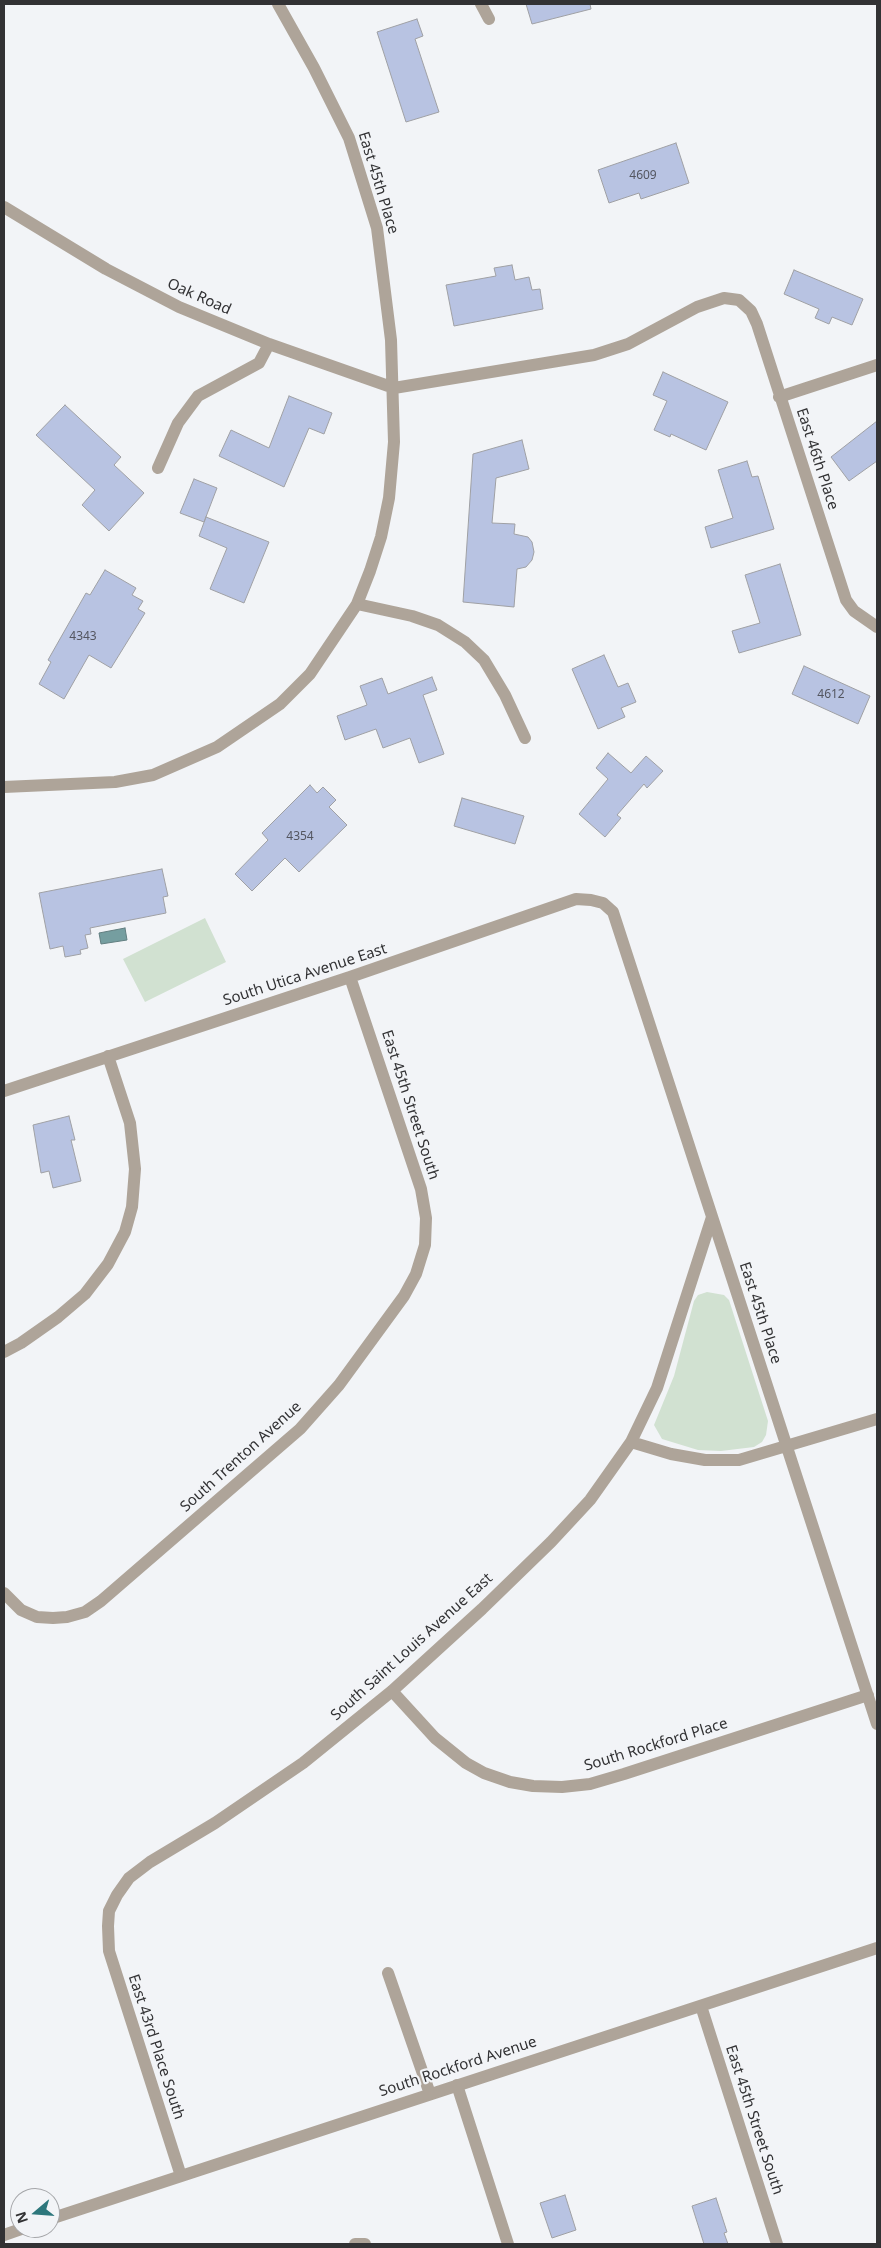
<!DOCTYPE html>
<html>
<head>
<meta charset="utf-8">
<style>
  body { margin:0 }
  #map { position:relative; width:881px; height:2248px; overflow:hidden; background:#f2f4f7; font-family:"Noto Sans",sans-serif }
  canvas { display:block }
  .frame { position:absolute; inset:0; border:5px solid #323234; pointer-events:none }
  .north { position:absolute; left:10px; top:2188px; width:50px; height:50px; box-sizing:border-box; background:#f2f4f7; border:1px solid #a5a6a9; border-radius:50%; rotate:252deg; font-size:14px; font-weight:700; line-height:20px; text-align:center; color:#323234 }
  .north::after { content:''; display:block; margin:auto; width:18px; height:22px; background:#2d777c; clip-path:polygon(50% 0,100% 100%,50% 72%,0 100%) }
</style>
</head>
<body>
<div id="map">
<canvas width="881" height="2248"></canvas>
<div class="frame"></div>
<div class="north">N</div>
</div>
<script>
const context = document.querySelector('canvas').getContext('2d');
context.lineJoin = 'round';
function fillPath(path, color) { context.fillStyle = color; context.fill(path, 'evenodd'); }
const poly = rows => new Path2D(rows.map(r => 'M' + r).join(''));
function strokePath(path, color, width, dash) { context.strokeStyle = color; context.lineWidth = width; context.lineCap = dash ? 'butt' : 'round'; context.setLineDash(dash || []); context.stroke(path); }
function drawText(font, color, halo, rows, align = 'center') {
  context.font = font + ' "Noto Sans",sans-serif'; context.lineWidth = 4.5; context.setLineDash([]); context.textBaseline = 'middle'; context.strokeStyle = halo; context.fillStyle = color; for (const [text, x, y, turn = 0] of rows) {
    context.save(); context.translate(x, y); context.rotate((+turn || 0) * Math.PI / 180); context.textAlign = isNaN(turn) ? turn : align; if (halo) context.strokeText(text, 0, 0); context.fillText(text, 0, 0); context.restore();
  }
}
fillPath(poly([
  [205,918,226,962,145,1002,123,959],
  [707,1292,724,1295,729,1300,768,1421,766,1435,762,1442,754,1447,721,1451,698,1450,662,1439,654,1425,674,1376,694,1301,698,1295]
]), '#d1e1d1');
const water = poly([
  [125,928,127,940,101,944,99,933,125,928]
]);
fillPath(water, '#759ea0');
strokePath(water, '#617e80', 1);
const building = poly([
  [526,4,590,4,591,9,532,24,526,4],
  [417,19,423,36,415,39,439,112,406,122,377,32,417,19],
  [676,143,689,183,641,199,639,193,609,203,598,170,676,143],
  [512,265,515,280,529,277,532,290,540,289,543,309,454,326,446,285,496,276,494,268,512,265],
  [794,270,863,299,852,325,832,317,829,324,815,318,819,309,784,294,794,270],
  [663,372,728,402,706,450,671,434,670,437,654,430,667,401,653,395,663,372],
  [289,396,332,413,324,434,309,428,284,487,219,456,231,430,269,448,289,396],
  [65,405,121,457,114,465,144,493,109,531,82,505,95,490,36,435,65,405],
  [877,421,877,461,849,481,831,457,877,421],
  [522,440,529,469,496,478,492,523,515,524,514,534,528,537,532,542,534,552,532,560,526,567,517,569,514,607,463,602,473,454,522,440],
  [747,461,752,477,758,476,774,529,711,548,705,527,733,518,718,470,747,461],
  [194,479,217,488,204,522,180,513,194,479],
  [206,517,269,542,244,603,210,589,227,548,199,536,206,517],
  [780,564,801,635,739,653,732,631,760,623,745,575,780,564],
  [105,570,136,588,132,595,143,601,138,609,145,613,111,668,89,655,64,699,39,684,51,662,48,660,86,593,90,595,105,570],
  [604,655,618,687,628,683,636,702,621,708,625,717,598,729,572,669,604,655],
  [804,666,870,696,858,724,792,694,804,666],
  [432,677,437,690,423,695,444,754,419,763,410,738,383,748,376,729,345,740,337,716,367,705,360,686,382,678,388,694,432,677],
  [608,753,631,773,646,756,663,771,647,788,644,784,617,815,621,818,605,837,579,814,608,779,596,768,608,753],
  [310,785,317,793,323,787,336,800,329,807,347,825,299,872,285,858,252,891,235,874,268,840,262,833,310,785],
  [462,798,524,816,515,844,454,826,462,798],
  [162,869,168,896,163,897,166,913,90,928,91,934,85,935,88,948,80,950,81,954,65,957,63,946,50,949,39,893,162,869],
  [69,1116,75,1140,71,1140,81,1181,53,1188,49,1171,41,1173,33,1125,69,1116],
  [565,2195,576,2230,552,2238,540,2203,565,2195],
  [716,2198,727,2232,724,2233,728,2244,704,2244,692,2206,716,2198]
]);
fillPath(building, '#b8c3e2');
strokePath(building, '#9fa0a4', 1);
strokePath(poly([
  [481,4,489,19],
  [4,207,106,269,179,307,269,344,394,388,594,355,628,344,697,307,724,298,739,300,751,311,757,324,846,600,854,611,877,627],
  [779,397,877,365],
  [158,468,178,423,198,396,259,363,269,344],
  [357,604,412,616,438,625,465,642,484,660,505,695,525,738],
  [4,787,115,782,153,775,217,747,280,704,310,674,357,604,370,571,381,537,389,498,394,442,391,340,377,228,349,138,314,68,278,4],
  [4,1091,350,977,576,899,591,900,603,903,613,912,877,1724],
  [4,1352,21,1343,58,1317,85,1294,108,1264,125,1232,132,1207,135,1169,130,1123,108,1056],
  [631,1442,671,1454,705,1460,739,1460,877,1419],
  [4,1593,21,1610,37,1617,53,1618,67,1617,85,1612,101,1601,300,1429,339,1385,404,1296,416,1274,425,1245,426,1218,421,1189,350,977],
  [392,1691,435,1738,466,1763,484,1773,510,1782,533,1786,562,1787,590,1784,624,1774,868,1695],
  [388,1973,430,2094],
  [701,2006,777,2244],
  [457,2085,508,2244],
  [181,2176,109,1951,108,1926,109,1911,117,1895,129,1878,150,1862,215,1823,303,1763,392,1691,482,1609,551,1542,590,1500,631,1442,657,1388,712,1217],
  [50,2219,877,1948],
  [4,2235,24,2228],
  [355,2244,365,2244]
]), '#aea499', 12);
drawText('12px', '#545660', null, [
  ["4609",643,176],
  ["4343",83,637],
  ["4612",831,695],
  ["4354",300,837]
]);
drawText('15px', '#323234', '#f2f4f7', [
  ["East 45th Place",378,183,73],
  ["Oak Road",199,297,24],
  ["East 46th Place",817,459,72],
  ["South Utica Avenue East",305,975,-18],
  ["East 45th Street South",410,1105,72],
  ["East 45th Place",760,1313,72],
  ["South Trenton Avenue",241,1457,-42],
  ["South Saint Louis Avenue East",412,1647,-42],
  ["South Rockford Place",656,1745,-17],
  ["East 43rd Place South",156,2047,72],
  ["South Rockford Avenue",458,2067,-18],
  ["East 45th Street South",754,2120,72]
]);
</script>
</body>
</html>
